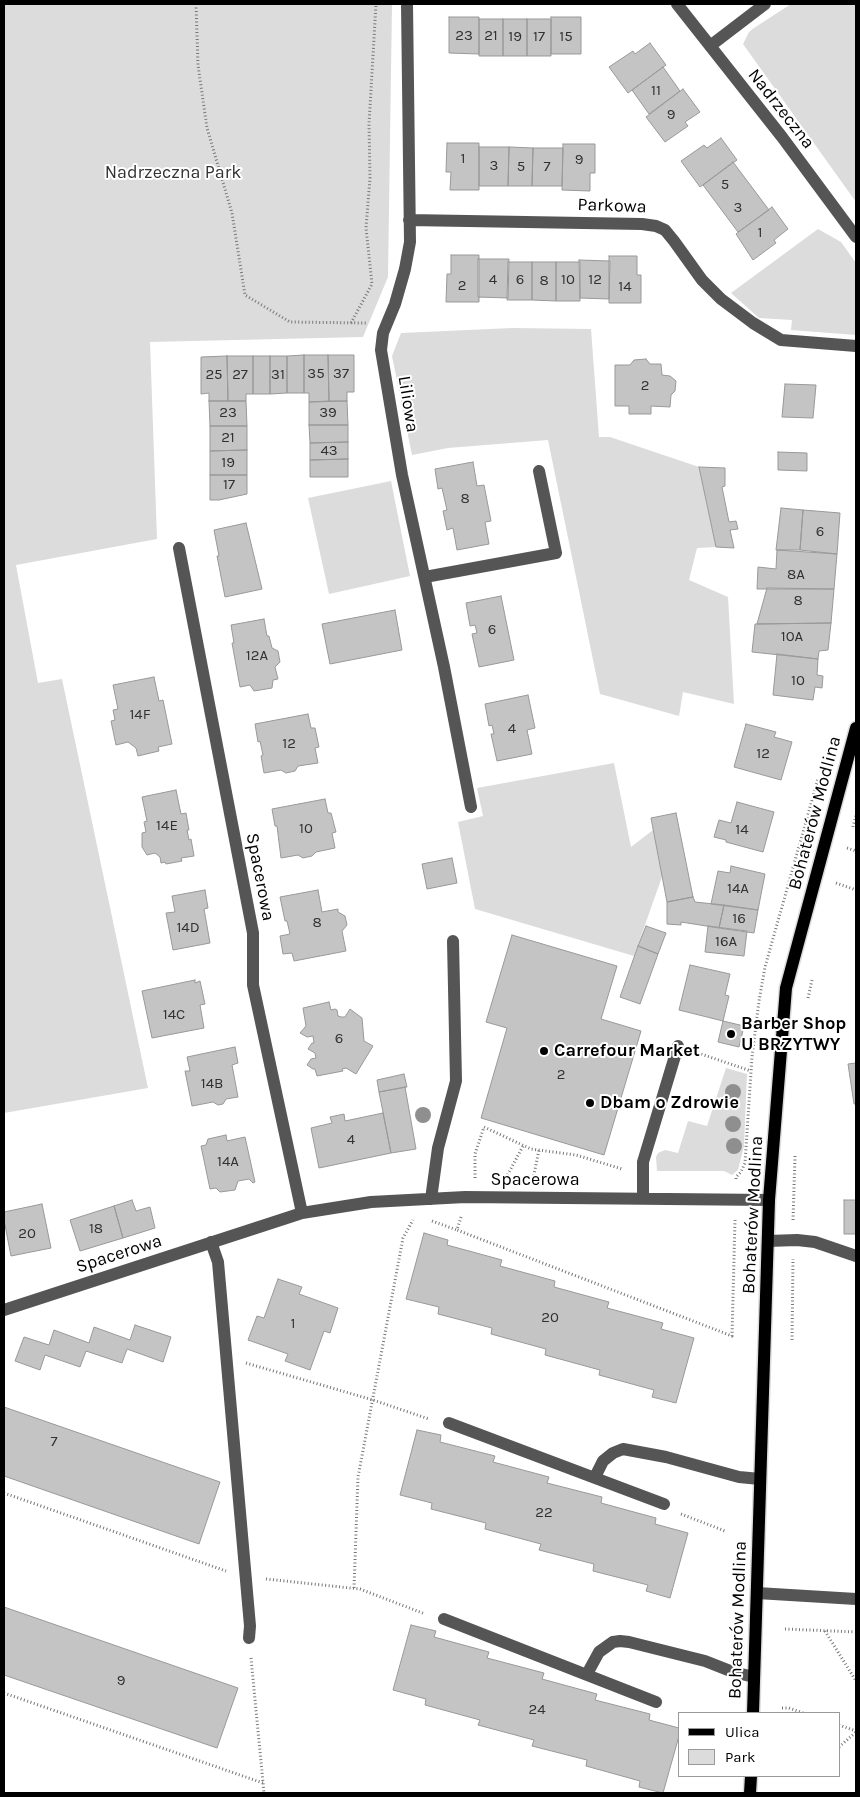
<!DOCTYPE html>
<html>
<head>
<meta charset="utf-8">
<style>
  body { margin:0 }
  #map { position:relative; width:860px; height:1797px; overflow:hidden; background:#fff; font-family:Karla,sans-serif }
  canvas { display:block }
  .frame { position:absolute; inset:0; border:5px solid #000; pointer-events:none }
  .legend { position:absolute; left:678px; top:1712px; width:162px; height:65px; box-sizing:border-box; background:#fff; border:1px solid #999; margin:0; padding:6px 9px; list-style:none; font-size:15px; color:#000 }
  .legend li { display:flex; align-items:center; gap:10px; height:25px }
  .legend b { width:25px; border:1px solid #999 }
</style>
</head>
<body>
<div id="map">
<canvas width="860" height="1797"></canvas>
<div class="frame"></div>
<ul class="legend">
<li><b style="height:6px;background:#000"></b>Ulica</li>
<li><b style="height:14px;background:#dcdcdc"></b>Park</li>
</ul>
</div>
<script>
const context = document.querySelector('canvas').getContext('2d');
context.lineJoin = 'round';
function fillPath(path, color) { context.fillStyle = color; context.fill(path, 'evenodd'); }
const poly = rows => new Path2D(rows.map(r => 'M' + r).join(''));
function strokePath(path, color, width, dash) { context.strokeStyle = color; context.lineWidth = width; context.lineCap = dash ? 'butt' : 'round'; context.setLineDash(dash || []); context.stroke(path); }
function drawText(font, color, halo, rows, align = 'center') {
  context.font = font + ' Karla,sans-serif'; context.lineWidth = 4; context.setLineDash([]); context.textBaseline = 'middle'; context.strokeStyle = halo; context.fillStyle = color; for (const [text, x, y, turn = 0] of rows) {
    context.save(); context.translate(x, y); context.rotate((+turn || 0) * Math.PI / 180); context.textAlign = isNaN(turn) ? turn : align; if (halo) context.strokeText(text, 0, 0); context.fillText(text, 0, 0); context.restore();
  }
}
fillPath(poly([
  [4,4,392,4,388,277,363,337,150,342,157,539,16,565,38,683,62,679,148,1088,4,1113],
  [791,4,856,4,856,202,743,44,749,32,754,28],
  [818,229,841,242,856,263,856,335,791,330,792,320,759,318,731,293],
  [512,328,591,329,599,437,610,437,699,467,716,547,697,548,689,580,728,597,734,704,683,692,679,716,600,694,548,440,448,448,412,455,392,356,401,333],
  [391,481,410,576,329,594,308,498],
  [614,763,631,847,653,830,663,874,634,956,475,909,458,822,483,816,477,788],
  [726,1068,747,1074,744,1146,738,1170,732,1175,724,1171,657,1171,656,1157,658,1153,665,1150,678,1153,688,1121,707,1126]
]), '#dcdcdc');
const building = poly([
  [449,17,479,17,479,54,449,53,449,17],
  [551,17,581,17,581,54,551,54,551,17],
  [479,19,503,19,503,56,479,56,479,19],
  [503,19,527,19,527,56,503,56,503,19],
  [527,19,551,19,551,56,527,56,527,19],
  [650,43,666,65,628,93,609,67,633,51,635,54,650,43],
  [663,67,680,91,649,114,632,90,663,67],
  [683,89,700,112,685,122,688,126,665,142,646,117,683,89],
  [721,138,737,160,700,187,681,161,704,145,707,148,721,138],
  [447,143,479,143,479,190,450,190,451,172,446,172,447,143],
  [563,144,595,144,595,173,590,173,590,191,562,190,563,144],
  [479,147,509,147,508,186,479,186,479,147],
  [509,147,533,148,532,186,508,186,509,147],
  [533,148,563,148,562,186,532,186,533,148],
  [733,162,769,210,738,232,703,185,733,162],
  [772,207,788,229,774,240,776,243,753,260,736,234,772,207],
  [451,255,479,255,479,302,446,302,447,274,451,274,451,255],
  [609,256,637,256,637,275,641,275,641,303,609,303,609,256],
  [478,259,509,259,508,298,478,297,478,259],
  [579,260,610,261,609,299,580,298,579,260],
  [508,262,532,262,532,300,507,300,508,262],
  [532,262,556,262,556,301,532,300,532,262],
  [556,262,580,262,580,301,556,301,556,262],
  [304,355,328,355,329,401,309,402,309,393,304,393,304,355],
  [304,355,304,393,287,393,287,356,304,355],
  [328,355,354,355,354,392,347,392,347,401,329,401,328,355],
  [227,356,228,401,209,401,209,393,201,394,201,357,227,356],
  [227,356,253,356,253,394,246,394,246,401,228,401,227,356],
  [253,356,270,356,270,394,253,394,253,356],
  [270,356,287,356,287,393,270,394,270,356],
  [646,359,650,364,661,364,662,375,670,376,676,381,675,391,671,395,670,407,651,406,651,414,629,414,629,406,615,406,615,365,630,365,634,360,646,359],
  [785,384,816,385,813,418,782,417,785,384],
  [209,401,246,401,247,426,210,426,209,401],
  [347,401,348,425,309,425,309,402,347,401],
  [309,425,348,425,348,442,310,443,309,425],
  [210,426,247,426,247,450,210,451,210,426],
  [348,442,348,459,310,460,310,443,348,442],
  [247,450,247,475,210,475,210,451,247,450],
  [778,452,807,453,807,471,778,470,778,452],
  [348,459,348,477,310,477,310,460,348,459],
  [473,462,477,486,484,485,491,521,485,522,489,544,457,550,453,528,447,530,443,511,447,510,442,488,438,489,435,469,473,462],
  [699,467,725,468,725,486,722,487,729,522,736,521,738,529,730,530,734,548,716,547,699,467],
  [210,475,247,475,247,494,219,500,210,500,210,475],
  [781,508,803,510,800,550,776,550,781,508],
  [803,510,840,513,837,554,800,550,803,510],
  [246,523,262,589,225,597,217,556,219,556,214,530,246,523],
  [777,550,837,554,834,589,757,589,758,567,776,569,777,550],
  [767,588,834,589,831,623,757,624,767,588],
  [501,596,514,660,479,667,472,634,477,633,475,625,470,626,466,603,501,596],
  [395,610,402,650,330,664,322,624,395,610],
  [264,619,267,636,269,636,272,648,278,651,280,662,275,667,278,679,273,680,272,688,254,691,250,685,240,687,232,643,234,643,231,625,264,619],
  [831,623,828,650,819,651,818,659,752,652,755,624,831,623],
  [777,654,818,659,817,675,823,676,822,688,815,687,813,700,773,695,777,654],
  [154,677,159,701,163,700,172,744,158,747,159,751,138,756,136,748,128,742,116,745,111,721,115,720,113,710,118,709,113,685,154,677],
  [528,695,535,728,527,730,532,754,497,761,491,734,494,734,492,725,489,726,485,704,528,695],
  [308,714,311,728,315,728,319,747,315,748,318,763,298,766,295,771,286,773,281,770,264,773,261,756,263,755,260,741,258,742,255,724,308,714],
  [746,724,776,732,774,737,792,742,781,780,734,767,746,724],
  [176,790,181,814,186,813,189,830,187,830,189,840,191,839,194,856,181,858,182,861,166,864,165,862,161,863,160,857,155,853,147,855,142,847,142,833,146,832,144,822,147,821,142,797,176,790],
  [325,799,328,813,331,813,336,832,332,833,335,848,316,852,312,856,303,858,298,855,281,858,277,826,275,826,272,809,325,799],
  [737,802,774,812,763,852,726,842,726,840,714,837,719,820,731,823,737,802],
  [676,813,693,897,667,902,651,818,676,813],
  [452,858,457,883,427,889,422,864,452,858],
  [731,866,765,874,758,910,711,904,718,871,730,873,731,866],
  [205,890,208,908,204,909,210,943,173,950,166,913,175,912,172,896,205,890],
  [318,890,322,912,338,909,338,912,345,916,347,925,342,931,346,951,294,961,292,953,283,954,280,936,290,934,287,921,285,921,280,897,318,890],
  [693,897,695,902,724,905,719,928,681,922,681,925,667,924,667,902,693,897],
  [724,905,758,910,754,933,719,928,724,905],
  [646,926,666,933,658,954,638,946,646,926],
  [708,926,747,931,744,956,705,952,708,926],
  [512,935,617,966,601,1019,641,1031,604,1155,481,1118,507,1028,486,1022,512,935],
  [638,946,658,954,640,1004,620,997,638,946],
  [690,965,730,974,725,995,729,996,723,1021,679,1010,690,965],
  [195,980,195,983,200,981,205,1004,200,1005,204,1028,152,1038,142,991,195,980],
  [329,1002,331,1010,335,1009,337,1010,338,1016,341,1017,345,1017,350,1009,362,1018,364,1041,373,1046,356,1074,346,1068,342,1069,343,1071,317,1076,315,1069,313,1069,307,1065,311,1059,316,1058,315,1053,308,1049,312,1043,314,1043,313,1036,307,1037,300,1033,306,1026,303,1008,329,1002],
  [723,1021,744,1026,739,1047,718,1042,723,1021],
  [235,1047,238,1063,232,1065,238,1097,226,1099,223,1104,218,1105,213,1102,192,1106,185,1071,190,1071,187,1057,235,1047],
  [856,1063,856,1104,854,1104,848,1064,856,1063],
  [404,1074,407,1087,379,1092,377,1080,404,1074],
  [405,1087,416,1149,391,1153,379,1092,405,1087],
  [383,1113,391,1153,319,1168,311,1128,332,1123,330,1117,344,1114,345,1121,383,1113],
  [226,1135,227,1141,245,1137,255,1182,253,1183,249,1179,238,1181,235,1190,220,1192,216,1188,210,1189,201,1146,206,1145,208,1139,226,1135],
  [132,1200,136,1211,150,1207,155,1228,123,1238,114,1206,132,1200],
  [844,1200,856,1200,856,1234,844,1234,844,1200],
  [42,1204,51,1248,11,1256,4,1220,4,1212,42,1204],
  [114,1206,123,1238,80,1251,70,1220,114,1206],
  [424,1233,448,1240,447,1245,502,1260,500,1266,555,1281,554,1287,609,1302,607,1308,663,1323,661,1329,694,1338,676,1403,652,1397,654,1390,599,1375,600,1370,545,1355,546,1349,491,1334,492,1328,438,1314,439,1307,406,1299,424,1233],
  [278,1279,302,1287,299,1294,338,1308,330,1333,324,1331,310,1370,285,1361,288,1354,248,1340,257,1316,264,1318,278,1279],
  [135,1325,171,1337,163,1362,127,1349,122,1363,86,1351,80,1367,45,1355,40,1370,15,1361,24,1337,49,1345,54,1330,89,1343,94,1327,130,1340,135,1325],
  [4,1407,220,1482,199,1544,4,1476,4,1407],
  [417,1430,441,1435,440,1442,495,1456,493,1462,549,1477,547,1483,602,1497,601,1503,656,1518,655,1524,688,1533,670,1598,646,1591,648,1585,593,1571,594,1564,539,1550,541,1544,485,1529,486,1523,431,1509,432,1503,400,1495,417,1430],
  [4,1607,238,1688,217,1748,4,1675,4,1607],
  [411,1625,436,1631,434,1637,489,1652,487,1658,544,1673,542,1679,597,1694,595,1700,650,1714,649,1720,679,1728,679,1736,663,1793,639,1787,640,1781,586,1766,587,1760,532,1746,534,1740,478,1725,480,1720,425,1705,426,1699,393,1690,411,1625]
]);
fillPath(building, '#c4c4c4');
strokePath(building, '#999', 1);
const major = poly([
  [753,1713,769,1200,786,988,856,728],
  [750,1793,751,1776]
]);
strokePath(major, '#dbdbdb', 15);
strokePath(poly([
  [196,4,198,65,207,128,232,213,245,295,290,322,366,323],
  [351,323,372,284,366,228,370,178,369,124,376,4],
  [853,827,856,815],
  [847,848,856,851],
  [836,883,856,890],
  [808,998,812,980],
  [698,1053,751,1071],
  [475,1178,475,1154,484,1127,531,1149,576,1155,622,1169],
  [506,1178,523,1146],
  [533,1179,539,1150],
  [736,1179,736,1177,741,1172,745,1163,752,1057,759,1001,765,967,818,779,822,780],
  [461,1217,457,1230,732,1336,735,1220],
  [793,1220,795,1156],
  [432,1221,457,1230],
  [792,1340,793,1259],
  [246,1363,373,1400,429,1419],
  [4,1493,226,1571],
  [681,1514,725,1531],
  [266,1579,360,1589,425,1614],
  [354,1588,358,1477,403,1238,413,1220],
  [785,1629,856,1632],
  [825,1631,856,1681],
  [251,1658,264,1793],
  [4,1693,263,1783],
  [782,1708,789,1708,803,1713],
  [839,1725,856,1731],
  [839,1747,856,1732]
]), '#777', 3, [1, 2.5]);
strokePath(poly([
  [407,4,410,242,405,269,395,304,383,333,381,350,402,475,444,667,471,807],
  [677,4,782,137,856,237],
  [710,46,765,4],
  [409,220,642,224,656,226,665,230,674,241,702,280,721,299,753,323,781,340,856,346],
  [179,548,253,933,253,985,302,1213],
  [425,577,556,553,539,471],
  [643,1198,643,1162,678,1046],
  [431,1199,438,1148,456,1081,453,941],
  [768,1241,797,1240,815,1242,856,1256],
  [211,1242,218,1262,250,1626,249,1638],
  [4,1310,302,1213,371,1202,465,1197,769,1200],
  [449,1423,664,1504],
  [595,1477,603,1461,613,1453,623,1449,666,1457,739,1477,760,1479],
  [757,1593,856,1599],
  [444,1619,656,1702],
  [587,1674,599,1652,613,1642,620,1641,629,1642,705,1661,733,1672,754,1677]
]), '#555', 12);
strokePath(major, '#000', 12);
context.fillStyle = '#8f8f8f';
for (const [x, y] of [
  [733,1092],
  [423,1115],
  [733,1124],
  [734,1146]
]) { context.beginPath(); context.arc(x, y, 8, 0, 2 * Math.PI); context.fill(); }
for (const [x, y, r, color] of [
  [731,1034,5,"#000"],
  [544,1051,5,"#000"],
  [590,1103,5,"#000"]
]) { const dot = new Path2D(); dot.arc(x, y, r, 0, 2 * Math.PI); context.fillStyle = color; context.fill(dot); strokePath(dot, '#fff', 2); }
drawText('15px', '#313131', null, [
  ["23",464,36],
  ["21",491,36],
  ["19",515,37],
  ["17",539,37],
  ["15",566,37],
  ["11",656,91],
  ["9",671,115],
  ["1",463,159],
  ["9",579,160],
  ["3",494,166],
  ["5",521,167],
  ["7",547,167],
  ["5",725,185],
  ["3",738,208],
  ["1",760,233],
  ["4",493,280],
  ["6",520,280],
  ["10",568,280],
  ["12",595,280],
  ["8",544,281],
  ["2",462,286],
  ["14",625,287],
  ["35",316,374],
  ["37",341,374],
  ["25",214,375],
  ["27",240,375],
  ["31",278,375],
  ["2",645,386],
  ["23",228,413],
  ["39",328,413],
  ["21",228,438],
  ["43",329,451],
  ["19",228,463],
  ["17",229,485],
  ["8",465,499],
  ["6",820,532],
  ["8A",796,575],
  ["8",798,601],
  ["6",492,630],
  ["10A",792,637],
  ["12A",257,656],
  ["10",798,681],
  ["14F",140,715],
  ["4",512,729],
  ["12",289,744],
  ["12",763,754],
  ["14E",167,826],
  ["10",306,829],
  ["14",742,830],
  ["14A",738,889],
  ["16",739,919],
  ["8",317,923],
  ["14D",188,928],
  ["16A",726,942],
  ["14C",174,1015],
  ["6",339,1039],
  ["2",561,1075],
  ["14B",212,1084],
  ["4",351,1140],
  ["14A",228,1162],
  ["18",96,1229],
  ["20",27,1234],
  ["20",550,1318],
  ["1",293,1324],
  ["7",54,1442],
  ["22",544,1513],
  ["9",121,1681],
  ["24",537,1710]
]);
drawText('18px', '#000', '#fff', [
  ["Nadrzeczna",781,109,52],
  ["Parkowa",612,206,2],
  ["Liliowa",408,404,81],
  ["Bohaterów Modlina",815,813,-75],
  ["Spacerowa",260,877,79],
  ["Spacerowa",535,1180],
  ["Bohaterów Modlina",753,1215,-87],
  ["Spacerowa",119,1254,-18],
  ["Bohaterów Modlina",738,1620,-88]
]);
drawText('18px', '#333', '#fff', [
  ["Nadrzeczna Park",173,173]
]);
drawText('bold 18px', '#000', '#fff', [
  ["Barber Shop",741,1024],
  ["U BRZYTWY",741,1045],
  ["Carrefour Market",554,1051],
  ["Dbam o Zdrowie",600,1103]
], 'left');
</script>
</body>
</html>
